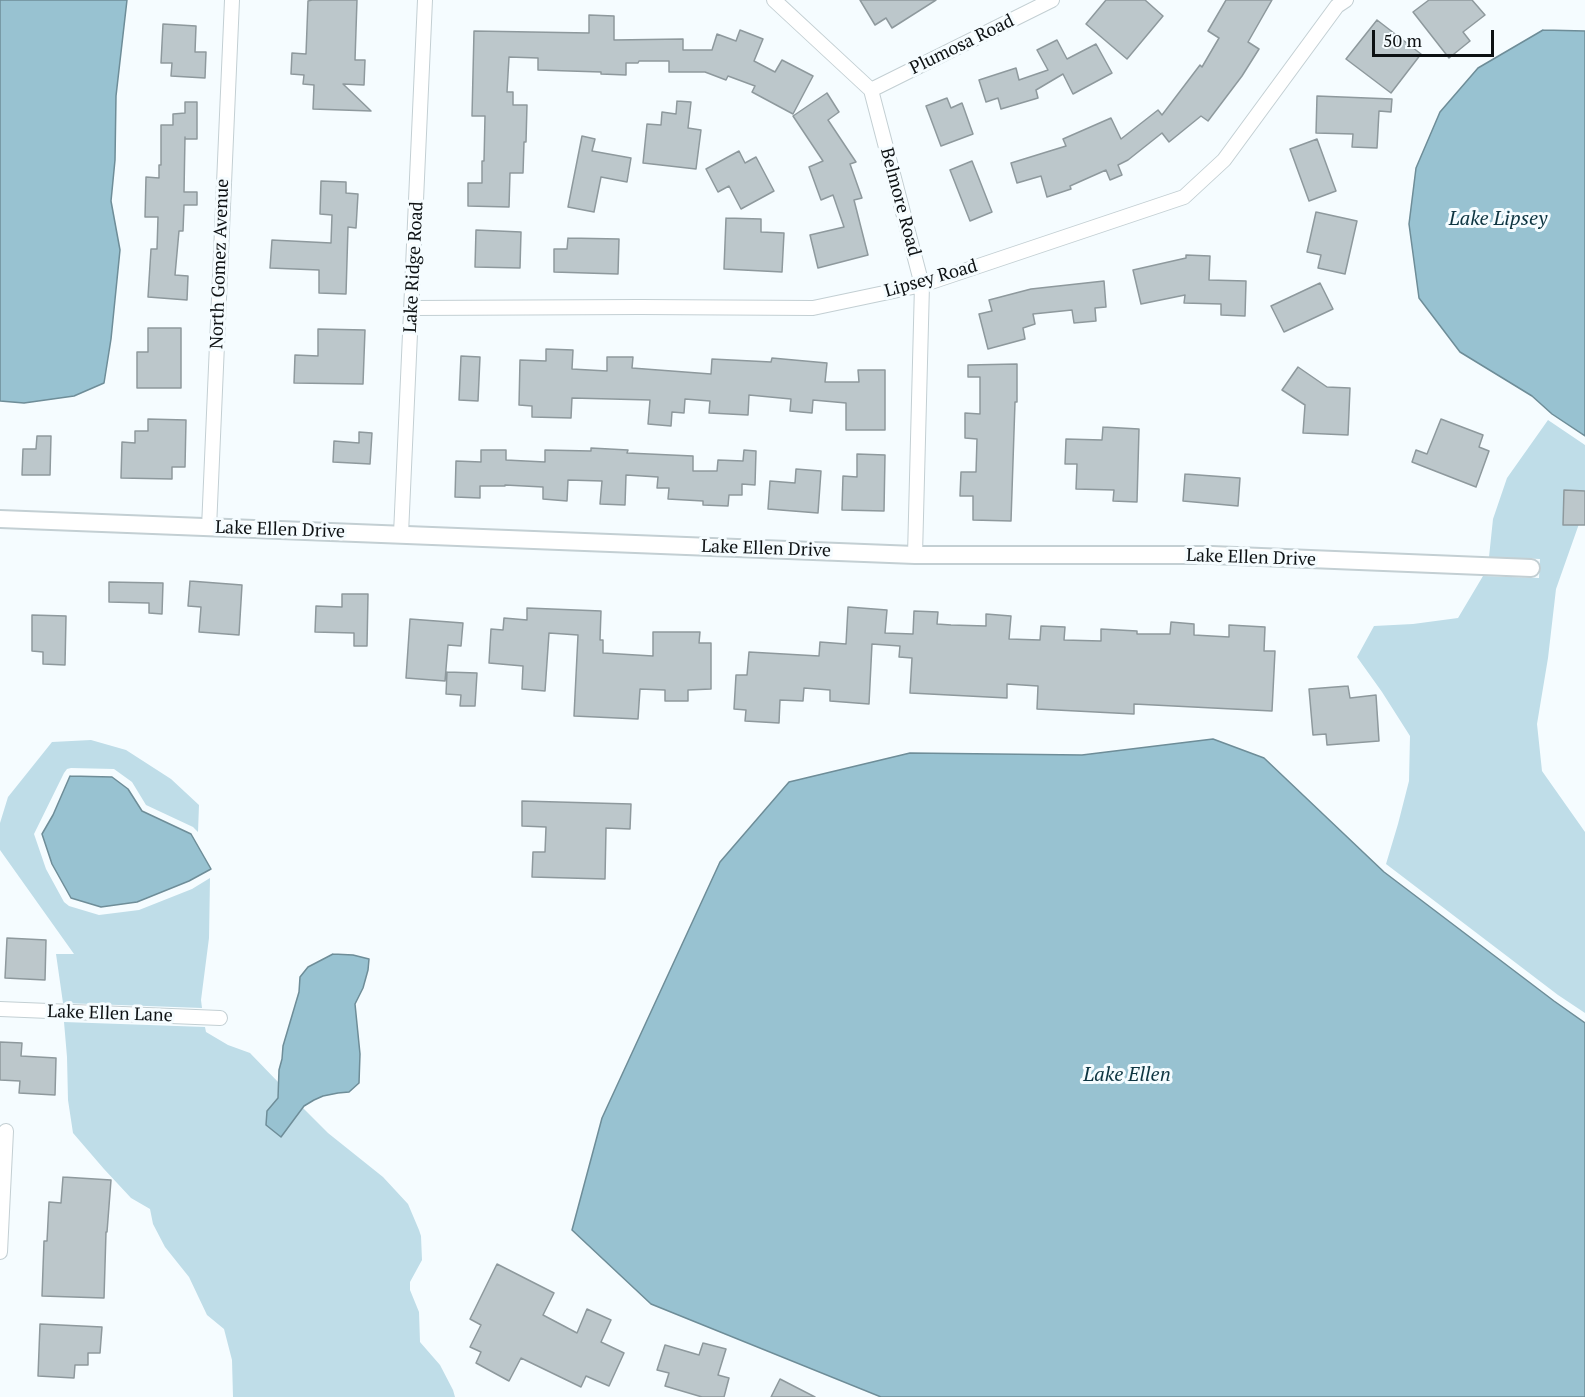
<!DOCTYPE html>
<html>
<head>
<meta charset="utf-8">
<style>
  body { margin:0 }
  #map { position:relative; width:1585px; height:1397px; overflow:hidden; background:#f5fcff; font-family:"PT Serif",serif }
  canvas { display:block }
  .scale { position:absolute; left:1372px; top:30px; width:122px; height:27px; box-sizing:border-box; border:3px solid #0d1113; border-top:0; padding-left:8px; font-size:18px; line-height:21px; white-space:nowrap; color:#0d1113; -webkit-text-stroke:4px #f5fcff; paint-order:stroke }
</style>
</head>
<body>
<div id="map">
<canvas width="1585" height="1397"></canvas>
<div class="scale">50 m</div>
</div>
<script>
const context = document.querySelector('canvas').getContext('2d');
context.lineJoin = 'round';
function fillPath(path, color) { context.fillStyle = color; context.fill(path, 'evenodd'); }
const poly = rows => new Path2D(rows.map(r => 'M' + r).join(''));
function strokePath(path, color, width, dash) { context.strokeStyle = color; context.lineWidth = width; context.lineCap = dash ? 'butt' : 'round'; context.setLineDash(dash || []); context.stroke(path); }
function drawText(font, color, halo, rows, align = 'center') {
  context.font = font + ' "PT Serif",serif'; context.lineWidth = 6; context.setLineDash([]); context.textBaseline = 'middle'; context.strokeStyle = halo; context.fillStyle = color; for (const [text, x, y, turn = 0] of rows) {
    context.save(); context.translate(x, y); context.rotate((+turn || 0) * Math.PI / 180); context.textAlign = isNaN(turn) ? turn : align; if (halo) context.strokeText(text, 0, 0); context.fillText(text, 0, 0); context.restore();
  }
}
fillPath(poly([
  [1548,420,1585,445,1585,514,1580,521,1556,589,1548,658,1537,724,1542,771,1585,832,1585,1013,1558,995,1386,864,1398,824,1409,781,1410,736,1382,692,1357,657,1374,626,1413,624,1458,618,1483,576,1539,578,1540,559,1489,557,1493,519,1507,478],
  [91,740,126,750,171,779,199,805,198,832,193,827,146,805,132,782,114,769,71,768,67,769,64,773,34,834,46,869,64,902,69,906,99,915,139,910,192,889,210,878,209,938,201,1000,202,1008,63,1003,56,954,74,954,0,850,0,823,8,797,52,742],
  [64,1022,205,1027,206,1032,228,1045,250,1053,279,1083,278,1098,267,1111,267,1125,281,1137,302,1107,328,1133,383,1177,408,1204,419,1230,421,1236,422,1260,410,1282,410,1290,419,1312,420,1342,440,1365,453,1390,455,1397,233,1397,232,1360,224,1329,207,1315,189,1277,165,1247,153,1224,150,1209,131,1198,104,1169,73,1133,68,1100,67,1057]
]), '#bfdde8');
const water = poly([
  [0,0,127,0,116,96,115,160,111,201,120,250,111,339,104,383,74,396,24,403,0,401,0,0],
  [1543,30,1585,31,1585,436,1552,414,1532,396,1460,352,1419,298,1409,224,1416,168,1440,112,1478,68,1543,30],
  [1213,739,1264,758,1384,872,1554,1001,1585,1023,1585,1397,881,1397,651,1304,572,1230,602,1118,720,862,789,782,910,753,1082,755,1213,739],
  [70,776,112,777,128,789,142,811,191,834,211,869,189,881,137,902,101,907,71,898,52,864,42,834,53,815,70,776],
  [333,954,353,955,369,959,368,970,363,988,355,1004,360,1054,359,1083,349,1092,338,1093,323,1096,314,1100,304,1106,281,1137,266,1125,267,1111,278,1098,279,1070,282,1059,283,1046,299,992,300,977,308,967,333,954]
]);
fillPath(water, '#98c2d1');
strokePath(water, '#6e8d98', 1.5);
const building = poly([
  [312,0,357,0,355,60,365,60,364,85,343,84,371,111,313,109,314,85,303,84,304,75,291,74,292,53,306,54,308,1,312,0],
  [860,0,936,0,892,28,886,18,875,25,860,0],
  [1106,0,1145,0,1163,16,1127,59,1086,24,1106,0],
  [1226,0,1272,0,1248,42,1259,49,1242,76,1208,121,1201,116,1169,142,1162,133,1128,160,1118,165,1122,175,1110,180,1106,170,1070,186,1071,189,1047,197,1041,176,1017,183,1011,163,1066,146,1063,139,1111,118,1121,139,1158,110,1162,115,1200,65,1202,67,1219,38,1208,31,1226,0],
  [1429,0,1472,0,1485,15,1463,32,1470,41,1449,58,1413,12,1429,0],
  [589,15,614,16,614,40,683,39,683,50,712,50,717,34,736,41,740,30,763,39,754,61,775,72,782,60,813,76,793,114,752,92,755,86,728,76,726,80,705,72,669,72,669,61,639,61,638,63,626,63,626,75,601,74,601,72,538,70,538,58,509,57,507,92,513,92,513,105,527,105,526,142,524,142,523,173,510,173,509,207,468,206,468,183,482,183,482,161,484,161,485,116,472,116,474,31,589,33,589,15],
  [1377,20,1421,54,1391,93,1346,59,1377,20],
  [163,24,196,26,195,52,206,52,205,78,171,76,172,63,161,63,163,24],
  [1057,40,1067,59,1096,44,1112,73,1073,94,1063,74,1036,90,1038,98,1001,109,998,98,986,102,979,80,1016,68,1019,80,1048,70,1037,50,1057,40],
  [827,93,839,112,828,120,856,162,850,164,862,198,854,200,868,255,818,268,810,235,844,227,833,195,821,200,809,167,823,161,793,116,827,93],
  [1317,96,1392,99,1391,112,1379,111,1377,148,1352,147,1353,134,1316,133,1317,96],
  [947,98,951,108,962,103,973,134,941,146,926,106,947,98],
  [677,101,691,102,688,128,701,130,696,169,643,163,647,124,661,125,662,112,676,114,677,101],
  [185,102,197,102,197,139,185,139,185,137,184,192,197,192,197,205,184,205,183,231,179,231,175,275,188,276,187,300,148,297,151,249,157,249,158,217,145,217,146,177,159,178,159,165,161,165,161,125,173,125,173,114,185,113,185,102],
  [582,136,595,139,592,151,631,158,627,182,601,177,594,212,568,207,582,136],
  [1317,139,1336,191,1309,201,1290,149,1317,139],
  [739,151,745,163,756,157,774,191,741,209,729,186,718,192,706,169,739,151],
  [972,161,992,212,970,221,950,170,972,161],
  [321,181,346,182,346,193,358,194,356,228,348,227,346,294,319,293,319,270,270,268,272,240,331,243,332,215,320,214,321,181],
  [1316,212,1357,221,1345,274,1318,268,1321,255,1307,252,1316,212],
  [726,218,761,219,761,232,784,233,782,272,724,269,726,218],
  [476,230,521,232,520,268,475,267,476,230],
  [568,238,619,239,618,274,554,272,554,249,567,249,568,238],
  [1186,255,1210,256,1209,280,1246,281,1245,316,1221,315,1221,304,1184,303,1185,295,1141,304,1133,270,1186,258,1186,255],
  [1104,281,1106,307,1095,308,1096,321,1074,323,1072,310,1033,314,1035,324,1023,328,1025,339,988,349,979,314,992,311,989,300,1031,289,1104,281],
  [1320,283,1333,309,1284,332,1271,306,1320,283],
  [148,328,181,328,181,388,137,388,137,352,148,352,148,328],
  [318,329,365,330,363,384,294,383,295,355,318,356,318,329],
  [546,349,573,350,572,369,607,371,607,357,633,357,632,368,711,374,712,359,771,362,772,358,827,363,825,382,859,382,858,370,885,370,885,430,846,430,846,403,813,400,812,413,790,411,791,399,749,395,748,415,709,413,710,401,685,399,684,413,672,412,671,426,648,424,650,400,572,398,571,418,532,417,532,406,519,405,520,360,546,361,546,349],
  [461,356,480,357,478,401,459,400,461,356],
  [1017,364,1017,402,1015,402,1011,521,973,520,973,496,960,496,961,472,976,472,977,439,965,438,965,413,980,414,980,377,968,377,968,365,1017,364],
  [1298,367,1327,387,1350,388,1348,435,1303,433,1305,405,1282,390,1298,367],
  [148,419,186,420,185,467,172,467,172,479,121,478,122,442,135,443,135,431,148,431,148,419],
  [1441,419,1483,435,1479,447,1489,451,1476,487,1412,462,1416,450,1427,454,1441,419],
  [1103,427,1139,429,1137,502,1113,501,1114,490,1076,489,1077,464,1065,464,1066,439,1102,440,1103,427],
  [359,432,372,433,370,464,333,462,334,441,359,443,359,432],
  [37,436,51,436,50,475,22,475,23,449,36,449,37,436],
  [591,448,628,450,627,453,693,456,693,471,717,471,718,460,743,461,744,450,756,451,755,485,742,484,742,495,729,495,728,506,703,505,703,501,668,499,669,488,657,488,658,477,626,475,625,505,600,504,602,481,568,480,567,501,543,499,543,487,505,485,505,486,480,486,480,498,455,497,456,461,481,462,481,450,506,450,506,460,545,462,545,450,591,451,591,448],
  [857,454,885,455,884,511,842,510,843,476,857,477,857,454],
  [796,469,821,471,818,513,768,509,770,481,795,483,796,469],
  [1185,474,1240,478,1238,506,1183,501,1185,474],
  [1564,490,1585,491,1585,525,1563,525,1564,490],
  [190,581,242,585,239,635,199,632,201,607,188,606,190,581],
  [109,582,163,583,162,614,149,613,149,603,109,602,109,582],
  [342,594,368,594,367,646,354,646,354,633,315,632,316,606,342,607,342,594],
  [848,607,887,610,885,633,913,634,914,611,938,612,937,624,951,625,986,626,986,614,1011,616,1009,639,1040,640,1041,626,1065,627,1064,640,1101,641,1101,629,1137,631,1137,634,1170,634,1171,622,1194,624,1194,635,1229,637,1229,625,1265,627,1264,651,1275,651,1272,711,1134,704,1134,714,1037,709,1038,686,1007,684,1007,698,910,693,912,658,899,657,900,646,872,644,869,704,830,701,830,690,804,688,803,701,780,700,779,723,745,721,746,710,734,709,736,675,747,675,749,652,819,656,820,642,846,644,848,607],
  [527,608,601,611,600,640,603,640,603,653,653,656,653,632,700,632,699,643,711,643,711,689,688,690,688,701,665,701,665,690,640,689,638,719,574,716,578,635,549,633,545,691,522,689,523,666,489,663,491,629,503,630,504,618,527,620,527,608],
  [32,615,66,616,65,665,43,664,43,652,32,651,32,615],
  [410,619,463,623,461,646,448,645,445,681,406,678,410,619],
  [447,672,477,673,475,706,460,706,461,695,446,694,447,672],
  [1348,686,1350,698,1376,695,1379,741,1327,745,1326,734,1313,735,1309,689,1348,686],
  [522,801,631,804,630,829,606,828,605,879,532,877,533,852,545,852,546,827,522,826,522,801],
  [7,938,46,940,45,980,5,978,7,938],
  [0,1042,22,1043,21,1056,56,1058,55,1095,19,1093,20,1081,0,1080,0,1042],
  [63,1177,111,1180,107,1232,106,1232,104,1298,42,1296,44,1241,47,1241,49,1202,61,1203,63,1177],
  [497,1264,554,1293,543,1315,577,1333,587,1309,611,1320,601,1342,624,1353,609,1386,586,1376,581,1387,521,1358,509,1381,476,1363,481,1352,470,1347,481,1325,470,1319,497,1264],
  [40,1324,102,1327,100,1353,88,1353,88,1365,75,1365,74,1378,38,1376,40,1324],
  [703,1343,726,1349,718,1375,729,1378,724,1397,702,1397,665,1386,669,1373,657,1370,665,1345,699,1355,703,1343],
  [780,1379,815,1397,771,1397,780,1379]
]);
fillPath(building, '#bcc7cb');
strokePath(building, '#8e999d', 1.5);
const minor = poly([
  [774,0,871,90,922,285,915,555],
  [871,90,1052,0],
  [412,308,640,307,813,308,922,285,1184,197,1224,160,1337,6,1346,0],
  [209,528,232,0],
  [401,534,425,0],
  [0,1009,220,1018],
  [0,1252,6,1131]
]);
const tertiary = poly([
  [0,519,915,555,1212,555,1531,568]
]);
strokePath(minor, '#c3cfd3', 16);
strokePath(tertiary, '#c3cfd3', 20);
strokePath(minor, '#fff', 14);
strokePath(tertiary, '#fff', 16);
drawText('18px', '#0d1113', '#f5fcff', [
  ["Plumosa Road",962,45,-26],
  ["Belmore Road",900,202,75],
  ["North Gomez Avenue",220,264,-88],
  ["Lake Ridge Road",414,267,-87],
  ["Lipsey Road",931,279,-16],
  ["Lake Ellen Drive",280,530,2],
  ["Lake Ellen Drive",766,549,2],
  ["Lake Ellen Drive",1251,558,2],
  ["Lake Ellen Lane",110,1014,2]
]);
drawText('italic 20px', '#0e3541', '#f5fcff', [
  ["Lake Lipsey",1498,219],
  ["Lake Ellen",1127,1075]
]);
</script>
</body>
</html>
